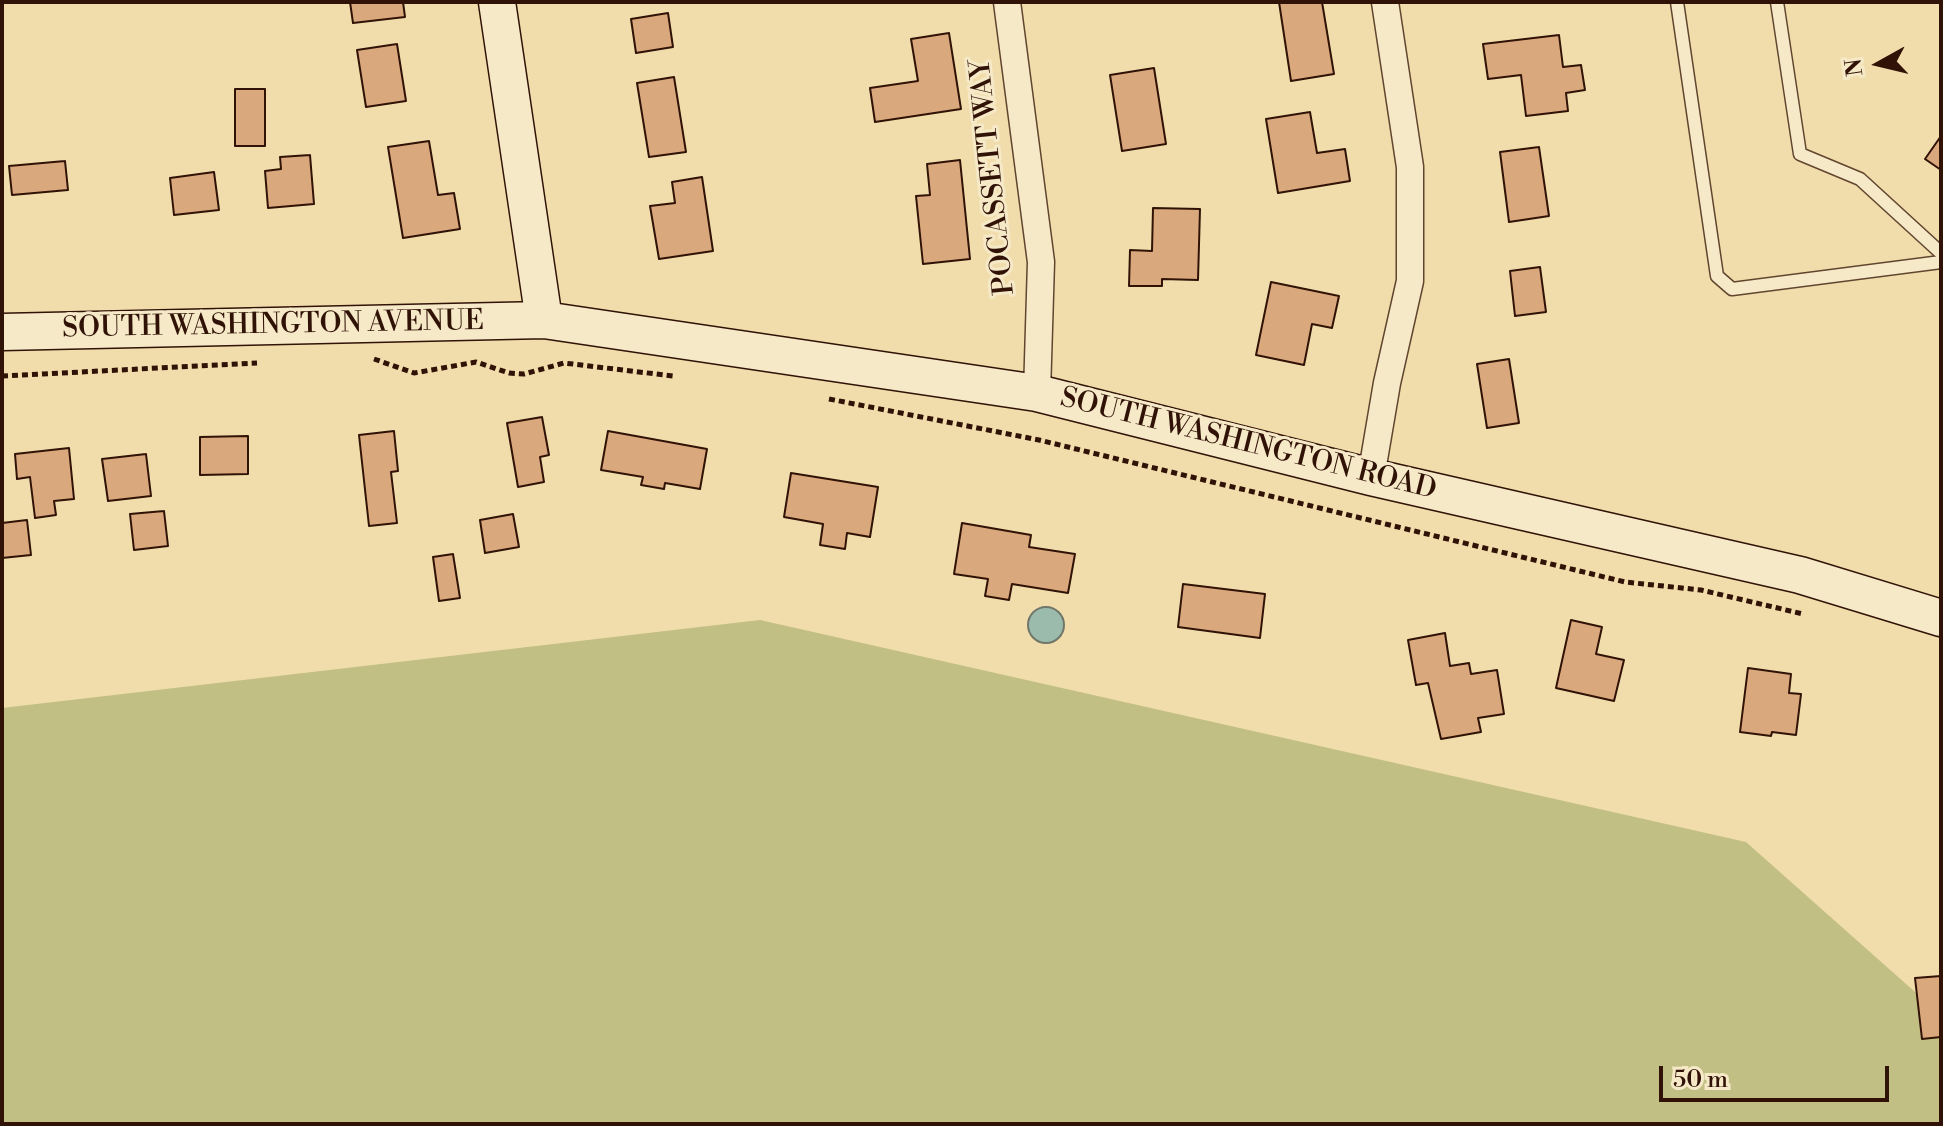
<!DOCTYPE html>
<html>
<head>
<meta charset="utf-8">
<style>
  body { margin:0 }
  #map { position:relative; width:1943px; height:1126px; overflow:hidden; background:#f1ddab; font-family:"Libre Bodoni",serif }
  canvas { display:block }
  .frame { position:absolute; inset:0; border:4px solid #311206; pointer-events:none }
  .north { position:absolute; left:1839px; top:24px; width:80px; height:80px; -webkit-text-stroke:6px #f6e9c8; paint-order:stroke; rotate:262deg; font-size:22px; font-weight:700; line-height:32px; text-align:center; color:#311206 }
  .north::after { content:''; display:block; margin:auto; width:28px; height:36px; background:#311206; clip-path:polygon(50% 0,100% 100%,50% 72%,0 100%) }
  .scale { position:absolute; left:1659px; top:1066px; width:230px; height:36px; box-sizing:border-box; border:4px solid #311206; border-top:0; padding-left:10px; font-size:24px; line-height:28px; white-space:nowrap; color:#311206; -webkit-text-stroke:6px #f6e9c8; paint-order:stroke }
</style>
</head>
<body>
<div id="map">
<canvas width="1943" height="1126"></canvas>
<div class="frame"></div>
<div class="north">N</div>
<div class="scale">50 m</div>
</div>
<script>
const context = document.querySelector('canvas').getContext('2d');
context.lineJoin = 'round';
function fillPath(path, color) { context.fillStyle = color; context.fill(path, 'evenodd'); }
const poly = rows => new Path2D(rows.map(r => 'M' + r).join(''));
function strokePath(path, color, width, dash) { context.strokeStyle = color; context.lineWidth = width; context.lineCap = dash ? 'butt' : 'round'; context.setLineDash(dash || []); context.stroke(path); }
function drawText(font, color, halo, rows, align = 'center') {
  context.font = font + ' "Libre Bodoni",serif'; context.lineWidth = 6; context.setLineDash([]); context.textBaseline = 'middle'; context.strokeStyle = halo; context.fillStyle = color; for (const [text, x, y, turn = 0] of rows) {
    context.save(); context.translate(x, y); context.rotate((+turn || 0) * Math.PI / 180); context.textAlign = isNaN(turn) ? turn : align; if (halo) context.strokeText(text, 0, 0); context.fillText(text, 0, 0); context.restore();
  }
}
fillPath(poly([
  [760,620,1746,842,1941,1015,1941,1124,2,1124,2,708]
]), '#c2bf84');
const water = poly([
  '1028 625a18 18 0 1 1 36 0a18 18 0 1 1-36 0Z'
]);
fillPath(water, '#9bbbad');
strokePath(water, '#71776a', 2);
const building = poly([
  [350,2,403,2,405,17,353,23,350,2],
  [1279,2,1322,2,1334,74,1291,81,1279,2],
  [668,13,673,47,636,53,631,19,668,13],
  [949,33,961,109,875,122,870,88,918,81,911,39,949,33],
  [1559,35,1563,67,1581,65,1585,90,1566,93,1568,111,1526,116,1521,75,1488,79,1483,44,1559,35],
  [397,44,406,101,366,107,357,50,397,44],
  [1154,68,1166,144,1122,151,1110,75,1154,68],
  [674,77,686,152,649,157,637,83,674,77],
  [235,89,265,89,265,146,235,146,235,89],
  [1310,112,1317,153,1345,149,1350,181,1278,193,1266,119,1310,112],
  [1941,136,1941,170,1925,159,1941,136],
  [429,141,438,195,454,193,460,229,403,238,388,147,429,141],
  [1539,147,1549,216,1509,222,1500,152,1539,147],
  [310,155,314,204,268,208,265,171,281,169,280,157,310,155],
  [960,160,970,259,923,264,916,196,930,195,927,164,960,160],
  [65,161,68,190,12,195,9,166,65,161],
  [214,172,219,210,174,215,170,178,214,172],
  [702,177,713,251,659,259,650,206,675,203,672,182,702,177],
  [1153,208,1200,209,1198,280,1162,279,1162,286,1129,286,1130,250,1152,251,1153,208],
  [1540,267,1546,312,1515,316,1510,271,1540,267],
  [1271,282,1339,296,1332,328,1312,324,1304,365,1256,355,1271,282],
  [1509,359,1519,423,1487,428,1477,364,1509,359],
  [542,417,549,455,540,457,544,482,518,487,507,423,542,417],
  [394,431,398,471,391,472,397,523,369,526,359,435,394,431],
  [608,431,707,449,700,489,665,483,664,489,641,485,643,477,601,470,608,431],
  [248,436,248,474,200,475,200,437,248,436],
  [69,448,74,499,54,501,56,515,35,518,30,477,17,479,15,454,69,448],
  [146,454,151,496,108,501,102,459,146,454],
  [791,473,878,487,870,537,847,533,845,549,820,545,823,524,784,517,791,473],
  [164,511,168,546,134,550,130,514,164,511],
  [513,514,519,547,485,553,480,520,513,514],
  [27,520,31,555,2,558,2,523,27,520],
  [962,523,1031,535,1029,547,1075,554,1068,593,1012,584,1009,600,985,596,988,579,954,574,962,523],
  [453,554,460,598,439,601,433,557,453,554],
  [1183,584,1265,594,1260,638,1178,627,1183,584],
  [1571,620,1602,627,1596,654,1624,660,1614,701,1556,688,1571,620],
  [1445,633,1450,666,1469,663,1471,674,1497,670,1504,714,1478,718,1481,732,1441,739,1428,683,1416,685,1408,640,1445,633],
  [1748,668,1791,674,1789,693,1801,694,1796,735,1772,732,1771,736,1740,732,1748,668],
  [1941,976,1941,1037,1922,1039,1915,978,1941,976]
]);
fillPath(building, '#d9a87c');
strokePath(building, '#311206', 2);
const lane = poly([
  [1677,2,1717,276,1732,289,1941,262],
  [1777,2,1800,154,1860,179,1941,253]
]);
const street = poly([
  [1007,2,1041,262,1037,393],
  [1371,477,1387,383,1410,281,1410,167,1385,2]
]);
const secondary = poly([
  [497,2,544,320],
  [2,332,544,320,1037,393,1371,477,1800,575,1941,618]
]);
strokePath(lane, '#61452f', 15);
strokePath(street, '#61452f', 29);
strokePath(secondary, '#311206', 39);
strokePath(poly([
  [374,359,414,373,476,362,509,373,524,374,564,363,673,376],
  [2,376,257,363],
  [829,399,1039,440,1625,582,1701,590,1803,614]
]), '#311206', 5, [6, 4]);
strokePath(lane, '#f6e9c8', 12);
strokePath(street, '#f6e9c8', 26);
strokePath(secondary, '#f6e9c8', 36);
drawText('28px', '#311206', '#f6e9c8', [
  ["POCASSETT WAY",994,177,-96],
  ["SOUTH WASHINGTON AVENUE",273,326,-1],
  ["SOUTH WASHINGTON ROAD",1248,445,14]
]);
</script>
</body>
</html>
